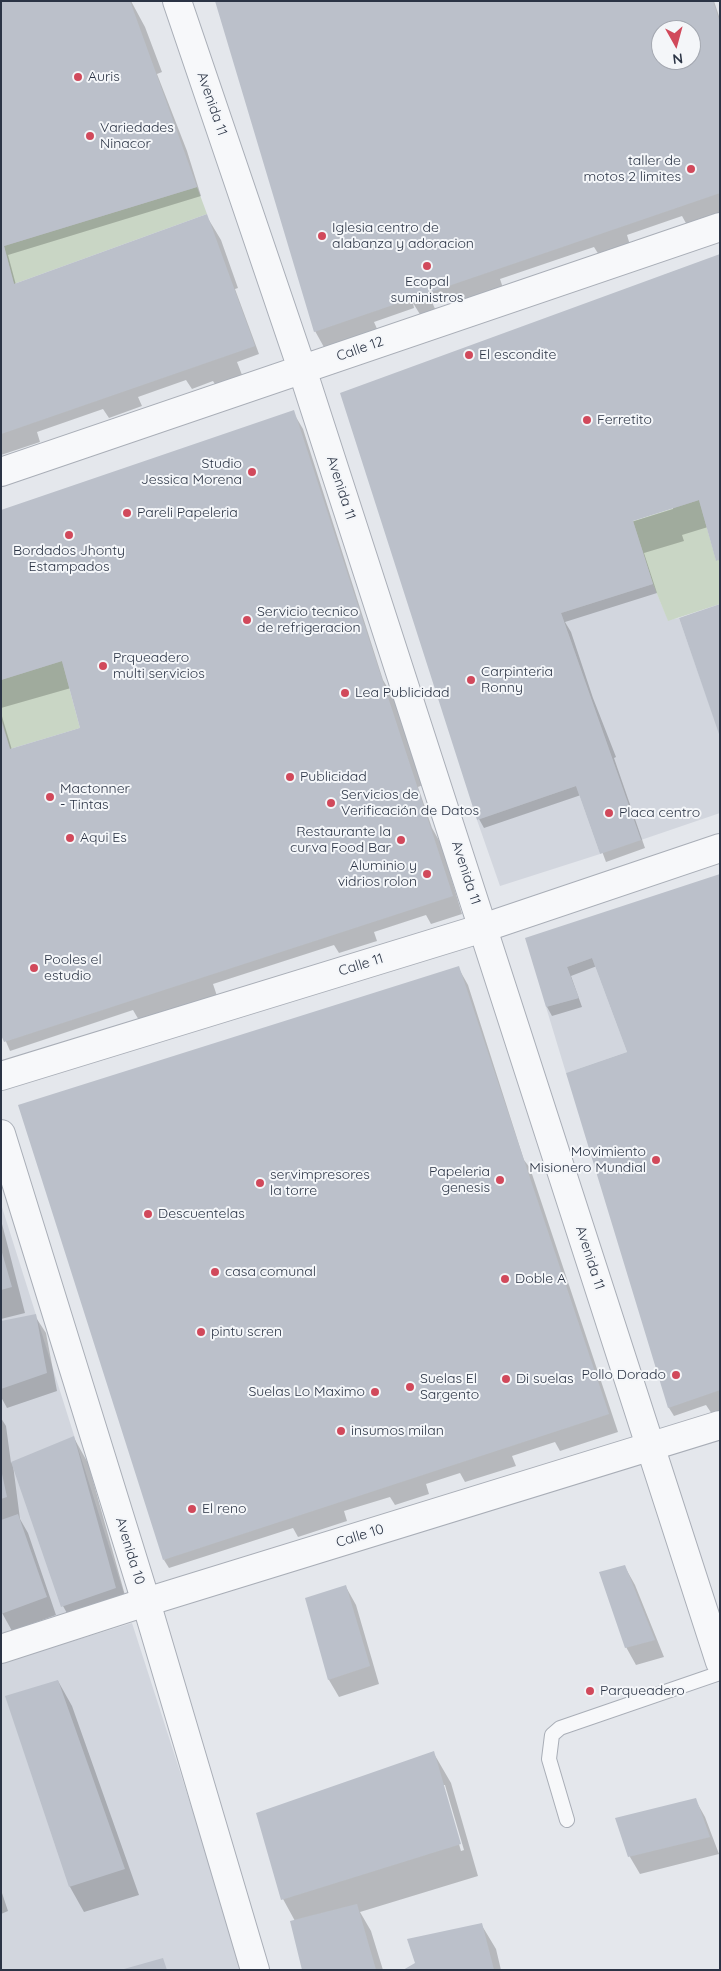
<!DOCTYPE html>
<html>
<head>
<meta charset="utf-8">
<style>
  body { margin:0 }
  #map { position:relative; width:721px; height:1971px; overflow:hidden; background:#e4e7ec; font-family:Quicksand,sans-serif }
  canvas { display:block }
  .frame { position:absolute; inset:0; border:2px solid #2b3445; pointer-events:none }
  .north { position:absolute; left:651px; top:20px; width:50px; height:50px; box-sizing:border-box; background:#f4f6f9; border:1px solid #a4a8b1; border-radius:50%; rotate:173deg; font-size:14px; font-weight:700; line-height:20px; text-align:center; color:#2b3445 }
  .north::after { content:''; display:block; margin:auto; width:18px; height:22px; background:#d1495b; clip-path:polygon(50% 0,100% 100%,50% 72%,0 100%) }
</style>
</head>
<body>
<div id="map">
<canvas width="721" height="1971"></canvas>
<div class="frame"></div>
<div class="north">N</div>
</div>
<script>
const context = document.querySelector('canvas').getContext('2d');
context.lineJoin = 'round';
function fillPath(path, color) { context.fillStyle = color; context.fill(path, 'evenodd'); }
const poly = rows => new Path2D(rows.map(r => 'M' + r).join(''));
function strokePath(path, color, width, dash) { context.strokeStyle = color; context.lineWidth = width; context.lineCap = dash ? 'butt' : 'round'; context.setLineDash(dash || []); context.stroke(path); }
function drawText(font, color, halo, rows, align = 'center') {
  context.font = font + ' Quicksand,sans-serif'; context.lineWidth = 4; context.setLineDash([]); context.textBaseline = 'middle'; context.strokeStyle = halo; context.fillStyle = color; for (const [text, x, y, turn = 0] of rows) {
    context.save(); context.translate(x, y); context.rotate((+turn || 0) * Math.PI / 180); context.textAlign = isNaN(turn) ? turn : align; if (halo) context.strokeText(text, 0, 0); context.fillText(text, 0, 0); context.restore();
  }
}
fillPath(poly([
  [653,584,668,620,679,618,720,735,720,813,641,840,561,613],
  [576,786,600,854,500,886,477,820],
  [592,958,627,1052,566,1073,546,1007,578,998,567,967],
  [1,1204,126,1600,1,1640],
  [132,1623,244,1970,1,1970,1,1663]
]), '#d2d6de');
fillPath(poly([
  [197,187,207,214,14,284,4,246],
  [699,500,716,560,720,559,720,604,668,621,653,584,633,521],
  [62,661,80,728,10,749,1,718,1,680]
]), '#c9d6c5');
fillPath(poly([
  [1,1,131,1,145,27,162,72,157,74,187,151,201,196,8,255,16,285,206,215,221,240,238,288,235,289,259,354,237,362,244,380,218,389,213,381,192,389,186,380,138,397,142,406,109,418,103,409,37,432,40,442,1,455],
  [217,1,714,1,720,19,720,214,687,225,682,216,627,235,630,245,599,255,594,247,500,279,503,288,455,304,449,295,432,302,436,311,421,316,413,303,414,308,374,322,378,331,325,349,315,331],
  [661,30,691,30,691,60,661,60],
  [720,255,720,564,708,527,682,535,684,541,644,553,657,593,565,622,571,632,593,698,616,757,614,758,645,848,606,862,581,795,484,828,479,819,342,394,457,352,459,356,459,351,662,276,665,280,664,275],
  [673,507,673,509,583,537,583,534],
  [293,412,303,429,383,680,393,697,412,750,423,785,418,787,432,828,441,844,462,914,431,924,426,915,374,932,377,941,339,953,334,945,213,984,219,1002,143,1027,133,1010,10,1051,1,1030,1,713,12,750,81,728,71,688,1,708,1,512],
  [720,876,720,1411,712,1414,706,1405,674,1416,669,1408,652,1352,629,1053,597,966,571,976,582,1007,552,1016,547,1007,527,939],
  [458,967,468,985,524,1160,530,1168,618,1432,560,1451,555,1442,512,1456,516,1466,465,1482,460,1473,426,1484,429,1494,395,1505,390,1497,344,1511,347,1521,298,1537,293,1528,169,1568,164,1560],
  [1,1220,25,1313,1,1319],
  [35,1316,46,1333,57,1391,7,1408,1,1397,1,1322],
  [1,1418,6,1426,11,1463,74,1438,88,1463,130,1613,77,1631,63,1606,13,1465,20,1519,28,1533,56,1615,12,1631,1,1611],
  [625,1567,635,1585,664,1657,636,1665,626,1647],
  [346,1587,356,1605,379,1684,339,1697,329,1680,307,1599],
  [58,1681,72,1706,139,1895,84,1912,70,1887],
  [433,1752,451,1783,478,1876,360,1912,371,1931,383,1970,304,1970,295,1921,283,1899],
  [442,1785,445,1785,464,1850,461,1851],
  [695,1799,705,1817,719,1854,640,1874,630,1857,617,1819],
  [1,1890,8,1911,1,1914],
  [481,1924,496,1949,501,1970,405,1970]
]), '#0003');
fillPath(poly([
  [1,1,130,1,197,187,4,246,14,284,207,214,255,346,1,434],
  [215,1,713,1,720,23,720,193,314,332],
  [661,30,691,30,691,60,661,60],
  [720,254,720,559,716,561,699,500,633,521,653,584,561,613,641,840,600,854,576,786,477,820,340,393],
  [294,410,453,896,4,1042,1,1035,1,721,10,749,80,728,62,661,1,680,1,510],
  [720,604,720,734,719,734,679,618],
  [720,874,720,1390,668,1408,566,1073,627,1052,592,958,567,967,579,998,546,1007,525,938],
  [459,966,609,1414,163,1560,18,1105],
  [1,1249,12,1287,1,1290],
  [36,1314,47,1373,1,1389,1,1321],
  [74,1436,116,1588,61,1607,11,1462],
  [1,1469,7,1497,1,1499],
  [18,1514,47,1597,1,1614,1,1520],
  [625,1565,655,1640,625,1648,599,1572],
  [346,1585,370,1666,328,1680,305,1598],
  [58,1680,125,1869,69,1887,5,1696],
  [434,1751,461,1844,281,1900,256,1813],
  [696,1798,710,1837,628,1857,615,1818],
  [357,1904,376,1970,302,1970,290,1921],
  [482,1923,494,1970,403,1970,415,1963,407,1939],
  [163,1958,167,1970,124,1970,124,1969]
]), '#bbc0ca');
const service = poly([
  [567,1820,549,1759,552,1735,560,1728,720,1673]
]);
const minor = poly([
  [177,1,302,369,720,1662],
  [1,472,720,227],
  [1,1134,146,1602]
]);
const tertiary = poly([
  [1,1076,483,928,720,848],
  [146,1602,255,1970],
  [1,1649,146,1602,720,1425]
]);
strokePath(service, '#a9aeb7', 16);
strokePath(minor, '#a9aeb7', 30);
strokePath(tertiary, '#a9aeb7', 30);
strokePath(service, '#f7f8fa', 14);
strokePath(minor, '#f7f8fa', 28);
strokePath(tertiary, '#f7f8fa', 28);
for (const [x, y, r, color] of [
  [78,77,5,"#d1495b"],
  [90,136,5,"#d1495b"],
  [691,169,5,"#d1495b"],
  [322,236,5,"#d1495b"],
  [427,266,5,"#d1495b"],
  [469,355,5,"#d1495b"],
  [587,420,5,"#d1495b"],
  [252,472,5,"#d1495b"],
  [127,513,5,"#d1495b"],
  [69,535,5,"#d1495b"],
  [247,620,5,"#d1495b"],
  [103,666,5,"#d1495b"],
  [471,680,5,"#d1495b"],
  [345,693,5,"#d1495b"],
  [290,777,5,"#d1495b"],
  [50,797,5,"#d1495b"],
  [331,803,5,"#d1495b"],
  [609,813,5,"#d1495b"],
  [70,838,5,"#d1495b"],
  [401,840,5,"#d1495b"],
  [427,874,5,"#d1495b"],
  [34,968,5,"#d1495b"],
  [656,1160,5,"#d1495b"],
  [500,1180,5,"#d1495b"],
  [260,1183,5,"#d1495b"],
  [148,1214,5,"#d1495b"],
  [215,1272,5,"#d1495b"],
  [505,1279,5,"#d1495b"],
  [201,1332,5,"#d1495b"],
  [676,1375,5,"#d1495b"],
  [506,1379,5,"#d1495b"],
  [410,1387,5,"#d1495b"],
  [375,1392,5,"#d1495b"],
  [341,1431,5,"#d1495b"],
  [192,1509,5,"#d1495b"],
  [590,1691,5,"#d1495b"]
]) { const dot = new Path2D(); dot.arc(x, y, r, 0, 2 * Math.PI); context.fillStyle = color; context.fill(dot); strokePath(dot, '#f4f6f9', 2); }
drawText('14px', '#2b3445', '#f4f6f9', [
  ["Auris",88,77],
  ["Variedades",100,128],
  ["Ninacor",100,144],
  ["taller de",681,161,"right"],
  ["motos 2 limites",681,177,"right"],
  ["Iglesia centro de",332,228],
  ["alabanza y adoracion",332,244],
  ["Ecopal",427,282,"center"],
  ["suministros",427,298,"center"],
  ["El escondite",479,355],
  ["Ferretito",597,420],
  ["Studio",242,464,"right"],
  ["Jessica Morena",242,480,"right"],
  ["Pareli Papeleria",137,513],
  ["Bordados Jhonty",69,551,"center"],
  ["Estampados",69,567,"center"],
  ["Servicio tecnico",257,612],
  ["de refrigeracion",257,628],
  ["Prqueadero",113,658],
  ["multi servicios",113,674],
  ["Carpinteria",481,672],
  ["Ronny",481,688],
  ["Lea Publicidad",355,693],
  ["Publicidad",300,777],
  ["Mactonner",60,789],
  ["- Tintas",60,805],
  ["Servicios de",341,795],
  ["Verificación de Datos",341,811],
  ["Placa centro",619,813],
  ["Restaurante la",391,832,"right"],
  ["curva Food Bar",391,848,"right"],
  ["Aqui Es",80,838],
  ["Aluminio y",417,866,"right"],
  ["vidrios rolon",417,882,"right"],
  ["Pooles el",44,960],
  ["estudio",44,976],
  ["Movimiento",646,1152,"right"],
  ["Misionero Mundial",646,1168,"right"],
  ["Papeleria",490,1172,"right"],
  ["genesis",490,1188,"right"],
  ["servimpresores",270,1175],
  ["la torre",270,1191],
  ["Descuentelas",158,1214],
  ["casa comunal",225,1272],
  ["Doble A",515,1279],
  ["pintu scren",211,1332],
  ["Pollo Dorado",666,1375,"right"],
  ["Suelas El",420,1379],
  ["Sargento",420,1395],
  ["Di suelas",516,1379],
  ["Suelas Lo Maximo",365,1392,"right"],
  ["insumos milan",351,1431],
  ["El reno",202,1509],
  ["Parqueadero",600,1691]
], 'left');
drawText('14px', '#2b3445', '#f4f6f9', [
  ["Avenida 11",212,104,71],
  ["Calle 12",360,349,-19],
  ["Avenida 11",341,488,72],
  ["Avenida 11",466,873,72],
  ["Calle 11",361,965,-17],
  ["Avenida 11",590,1258,72],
  ["Calle 10",360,1536,-17],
  ["Avenida 10",130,1551,73]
]);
</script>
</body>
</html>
